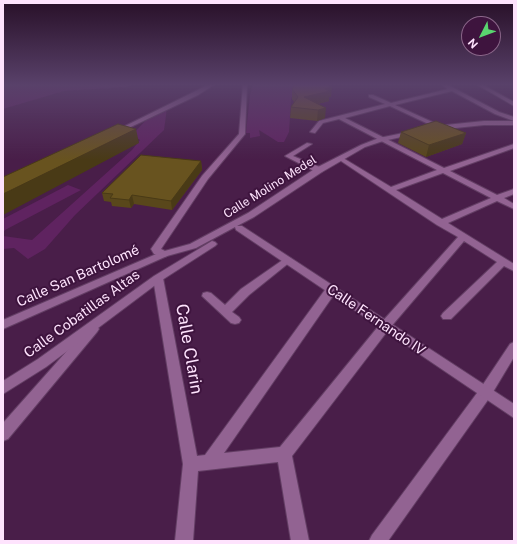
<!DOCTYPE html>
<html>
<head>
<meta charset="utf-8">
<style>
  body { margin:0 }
  #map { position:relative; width:517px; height:544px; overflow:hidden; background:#491e49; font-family:"Public Sans",sans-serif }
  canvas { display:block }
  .frame { position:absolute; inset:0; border:4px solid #fee3fd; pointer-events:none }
  .north { position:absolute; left:461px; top:16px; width:40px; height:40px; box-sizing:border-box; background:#3e143e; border:1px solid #8b678a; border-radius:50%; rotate:228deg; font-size:11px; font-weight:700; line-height:16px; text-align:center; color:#fee3fd }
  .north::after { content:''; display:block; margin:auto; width:14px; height:18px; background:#59d56f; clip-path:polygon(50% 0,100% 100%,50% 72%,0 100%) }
</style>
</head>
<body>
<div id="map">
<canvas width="517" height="544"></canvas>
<div class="frame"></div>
<div class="north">N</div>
</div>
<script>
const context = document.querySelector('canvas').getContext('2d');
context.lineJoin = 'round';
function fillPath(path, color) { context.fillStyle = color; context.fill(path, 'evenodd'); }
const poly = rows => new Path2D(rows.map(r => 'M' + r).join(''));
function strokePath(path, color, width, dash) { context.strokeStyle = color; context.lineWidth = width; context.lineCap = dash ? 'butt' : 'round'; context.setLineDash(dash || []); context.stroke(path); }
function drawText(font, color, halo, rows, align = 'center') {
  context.font = font + ' "Public Sans",sans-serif'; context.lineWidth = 4; context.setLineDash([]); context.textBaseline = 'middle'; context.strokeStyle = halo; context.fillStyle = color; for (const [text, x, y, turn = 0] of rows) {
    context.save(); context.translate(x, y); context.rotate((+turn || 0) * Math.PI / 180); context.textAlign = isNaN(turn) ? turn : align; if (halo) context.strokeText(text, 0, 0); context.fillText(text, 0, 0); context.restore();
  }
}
fillPath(poly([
  [3,84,135,84,126,87,64,91,3,109],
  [253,84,292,84,297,86,291,99,289,132,284,142,278,142,259,130,260,136,250,138,250,133,246,133,250,95],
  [167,108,164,130,75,215,45,249,28,259,14,248,3,249,3,236,32,240,132,150,140,140,132,135,146,120],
  [68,185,81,190,5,230,3,233,3,219]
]), '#5f2360');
const street = poly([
  [210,84,215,84,198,95,118,133,113,132,210,84],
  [243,84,247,84,245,134,208,179,161,249,167,252,169,254,167,256,164,257,154,254,151,249,202,176,239,134,243,84],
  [441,84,446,84,499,112,514,117,514,121,495,114,452,91,395,105,441,126,441,128,437,128,390,106,345,118,444,168,514,144,514,148,450,171,497,195,514,189,514,194,504,198,514,204,514,209,497,201,448,223,514,264,514,271,504,266,451,319,443,319,441,316,443,313,497,262,464,241,389,329,292,456,309,541,291,541,278,462,198,471,193,541,175,541,183,464,153,278,158,275,163,278,197,456,205,455,327,287,335,287,336,290,335,293,224,453,280,447,381,323,458,237,437,225,338,159,343,158,391,187,437,170,339,119,323,123,315,133,310,132,319,121,385,104,369,97,369,95,373,95,391,103,448,89,441,84],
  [443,173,491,198,442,219,396,190,443,173],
  [476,84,481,84,514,102,514,106,476,84],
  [307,143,312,144,293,156,322,168,322,172,316,172,285,156,307,143],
  [287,257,290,258,292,260,290,262,249,295,232,312,239,317,241,320,239,323,235,324,231,323,202,296,203,293,207,292,211,293,225,305,241,289,287,257],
  [93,325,97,326,99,329,97,332,8,439,3,441,3,423,89,326,93,325],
  [514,342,514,357,490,397,388,541,369,541,372,535,480,389,510,344,514,342]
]);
const secondary = poly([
  [484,121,514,121,514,125,484,125,436,130,433,128,436,126,484,121],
  [413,131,415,132,415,134,383,141,365,147,322,172,254,217,237,226,242,226,514,404,514,418,236,230,235,227,196,248,167,256,3,329,3,320,161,252,190,244,248,213,316,168,361,145,379,138,413,131],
  [212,241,215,242,217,244,215,246,162,280,46,367,3,394,3,381,38,359,154,276,212,241]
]);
strokePath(street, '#633e64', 2);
strokePath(secondary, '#633e64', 2);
fillPath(street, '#926392');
fillPath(secondary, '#926392');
fillPath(poly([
  [292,89,331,97,329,97,329,101,318,104,325,118,317,121,290,118,291,107,294,102,292,99],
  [401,132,466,133,462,144,426,157,398,143],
  [201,161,202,170,172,210,134,204,131,208,112,206,111,202,104,201,102,193]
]), '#59471b');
fillPath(poly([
  [332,87,331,97,329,97,329,101,304,107,304,97,325,89],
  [326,108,325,118,317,121,318,110],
  [136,129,139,143,3,215,3,194],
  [466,133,462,144,426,157,429,145],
  [201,161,202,170,172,210,171,201],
  [132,195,134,204,131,208,129,200]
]), '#493a16');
const building = poly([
  [295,84,321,84,332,87,325,89,330,91,304,97,326,108,318,110,291,107,298,97,292,89,295,84],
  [436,121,466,133,429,145,401,132,436,121],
  [118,124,136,129,3,194,3,177,118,124],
  [141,155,201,161,171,201,132,195,129,200,110,198,113,194,102,193,141,155]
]);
fillPath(building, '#68531f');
strokePath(building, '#493a16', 1);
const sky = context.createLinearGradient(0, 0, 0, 160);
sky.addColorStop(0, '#281028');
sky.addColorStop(0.53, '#59416a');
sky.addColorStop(1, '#59416a00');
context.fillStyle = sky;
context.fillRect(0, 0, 517, 160);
drawText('12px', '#fee3fd', '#3e143e', [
  ["Calle Molino Medel",270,187,-32]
]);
drawText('14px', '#fee3fd', '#3e143e', [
  ["Calle San Bartolomé",78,276,-24],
  ["Calle Cobatillas Altas",82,314,-36],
  ["Calle Fernando IV",376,320,34]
]);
drawText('17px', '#fee3fd', '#3e143e', [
  ["Calle Clarin",189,349,80]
]);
</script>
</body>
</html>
